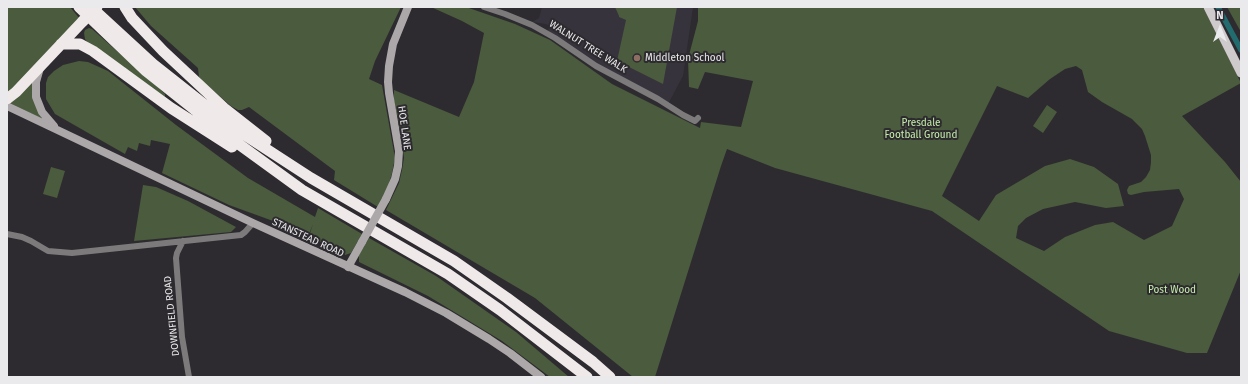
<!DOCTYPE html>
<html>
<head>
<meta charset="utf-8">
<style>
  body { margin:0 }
  #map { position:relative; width:1248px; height:384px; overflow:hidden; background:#2d2b2f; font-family:"Fira Sans",sans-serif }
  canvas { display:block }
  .frame { position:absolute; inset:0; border:8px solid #eae9eb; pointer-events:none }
  .north { position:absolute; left:1200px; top:8px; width:40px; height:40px; -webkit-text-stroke:3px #2d2b2f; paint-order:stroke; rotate:0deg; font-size:11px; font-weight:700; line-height:16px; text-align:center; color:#eae9eb }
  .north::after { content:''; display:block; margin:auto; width:14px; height:18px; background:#eae9eb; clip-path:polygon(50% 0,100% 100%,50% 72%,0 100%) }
</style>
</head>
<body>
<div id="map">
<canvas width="1248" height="384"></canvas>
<div class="frame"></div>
<div class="north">N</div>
</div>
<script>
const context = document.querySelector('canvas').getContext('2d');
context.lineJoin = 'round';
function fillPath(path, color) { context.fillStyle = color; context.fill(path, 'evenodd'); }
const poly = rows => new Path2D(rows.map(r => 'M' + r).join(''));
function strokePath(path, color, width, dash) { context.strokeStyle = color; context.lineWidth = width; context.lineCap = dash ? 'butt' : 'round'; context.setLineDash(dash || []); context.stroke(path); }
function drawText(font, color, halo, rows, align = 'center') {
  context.font = font + ' "Fira Sans",sans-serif'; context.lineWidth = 4; context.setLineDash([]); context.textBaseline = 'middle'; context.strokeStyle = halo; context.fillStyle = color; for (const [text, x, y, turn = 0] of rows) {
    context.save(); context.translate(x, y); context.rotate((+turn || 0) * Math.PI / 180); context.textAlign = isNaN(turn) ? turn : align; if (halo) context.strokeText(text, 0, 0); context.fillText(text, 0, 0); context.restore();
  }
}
fillPath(poly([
  [542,7,693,7,683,76,668,104,598,65,548,32,549,26,546,24,532,22,539,18]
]), '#37333c');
fillPath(poly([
  [7,7,70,7,80,19,7,96],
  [135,7,401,7,375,61,369,79,382,85,395,158,392,173,387,190,378,207,334,180,335,171,249,107,242,110,238,110,231,106,201,80,199,77,198,68,151,26],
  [431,7,466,7,515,24,550,40,612,84,700,128,701,122,741,127,753,81,705,72,698,89,689,87,688,59,698,21,698,7,1203,7,1241,83,1182,116,1225,162,1241,182,1241,270,1207,353,1187,353,1109,331,932,211,775,168,727,149,721,166,655,377,633,377,535,298,386,210,399,183,402,170,404,158,401,135,394,101,394,90,459,117,474,82,484,33,462,21],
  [1076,66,1082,70,1088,92,1102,102,1132,119,1142,129,1145,136,1151,155,1151,162,1150,170,1146,177,1141,182,1129,186,1127,190,1128,194,1131,195,1144,192,1179,189,1184,199,1172,226,1144,240,1113,222,1095,225,1065,237,1044,251,1016,238,1018,226,1026,218,1043,209,1075,202,1106,208,1124,206,1118,184,1094,167,1070,159,1045,166,996,195,979,221,942,196,997,86,1028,98,1050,79,1065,69],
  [615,7,677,7,663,84,617,61,626,20,619,17,619,16],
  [1227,7,1241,7,1241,32],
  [89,28,92,29,161,90,165,94,165,97,88,43,85,39,84,33,85,30],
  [79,61,88,62,108,71,176,125,248,178,315,217,318,208,362,234,351,253,345,255,309,236,313,224,309,234,229,205,162,173,170,144,151,140,150,146,139,143,137,151,128,147,125,154,55,114,46,99,46,83,48,77,54,71,63,65],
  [32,81,44,120,8,102],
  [1047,105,1057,112,1043,133,1033,126],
  [51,167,65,171,57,198,43,194],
  [143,185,156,187,188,201,236,227,231,232,134,241],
  [369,238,436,276,516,332,569,377,550,377,502,341,428,296,359,262,359,255]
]), '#4a5b3e');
strokePath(poly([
  [1218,7,1241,50]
]), '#226c70', 5.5);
strokePath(poly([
  [484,7,505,14,532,25,555,38,596,66,658,99,683,115,695,121,698,118],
  [7,234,22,237,31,241,48,251,72,253,241,235,245,232,253,223],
  [183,241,177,253,176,258,182,337,189,377]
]), '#7d7a7b', 6);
strokePath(poly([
  [40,68,36,82,36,97,42,112,54,126],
  [7,106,253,223,405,292,446,313,489,339,510,353,541,377],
  [386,199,395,179,398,166,399,151,389,93,388,82,389,66,393,44,408,7],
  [348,267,362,242]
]), '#aca7a8', 8);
strokePath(poly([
  [1208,7,1241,73]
]), '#cfcacb', 9);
strokePath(poly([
  [79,7,146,71,229,137,302,190,448,274,500,310,587,377],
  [91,7,153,64,234,128,311,178,454,261,507,298,593,362,610,377],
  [125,7,132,18,163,51,224,108,266,141],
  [61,44,80,44,93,51,171,108,232,147],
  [7,99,16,92,83,21]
]), '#f0e9ea', 11);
strokePath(poly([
  [362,242,386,199]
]), '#aca7a8', 8);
strokePath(poly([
  [83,21,97,7]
]), '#f0e9ea', 11);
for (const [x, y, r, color] of [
  [637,58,4,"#8d6e63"]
]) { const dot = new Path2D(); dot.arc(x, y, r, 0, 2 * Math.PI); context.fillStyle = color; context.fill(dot); strokePath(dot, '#2d2b2f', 1.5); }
drawText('10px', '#eae9eb', '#2d2b2f', [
  ["WALNUT TREE WALK",588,47,32],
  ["HOE LANE",404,128,82],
  ["STANSTEAD ROAD",308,238,25],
  ["DOWNFIELD ROAD",172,316,-96]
]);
drawText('10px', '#eae9eb', '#2d2b2f', [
  ["Middleton School",645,58]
], 'left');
drawText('10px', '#c6efaa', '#2d2b2f', [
  ["Presdale",921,123],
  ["Football Ground",921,135],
  ["Post Wood",1172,290]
]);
</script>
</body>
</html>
